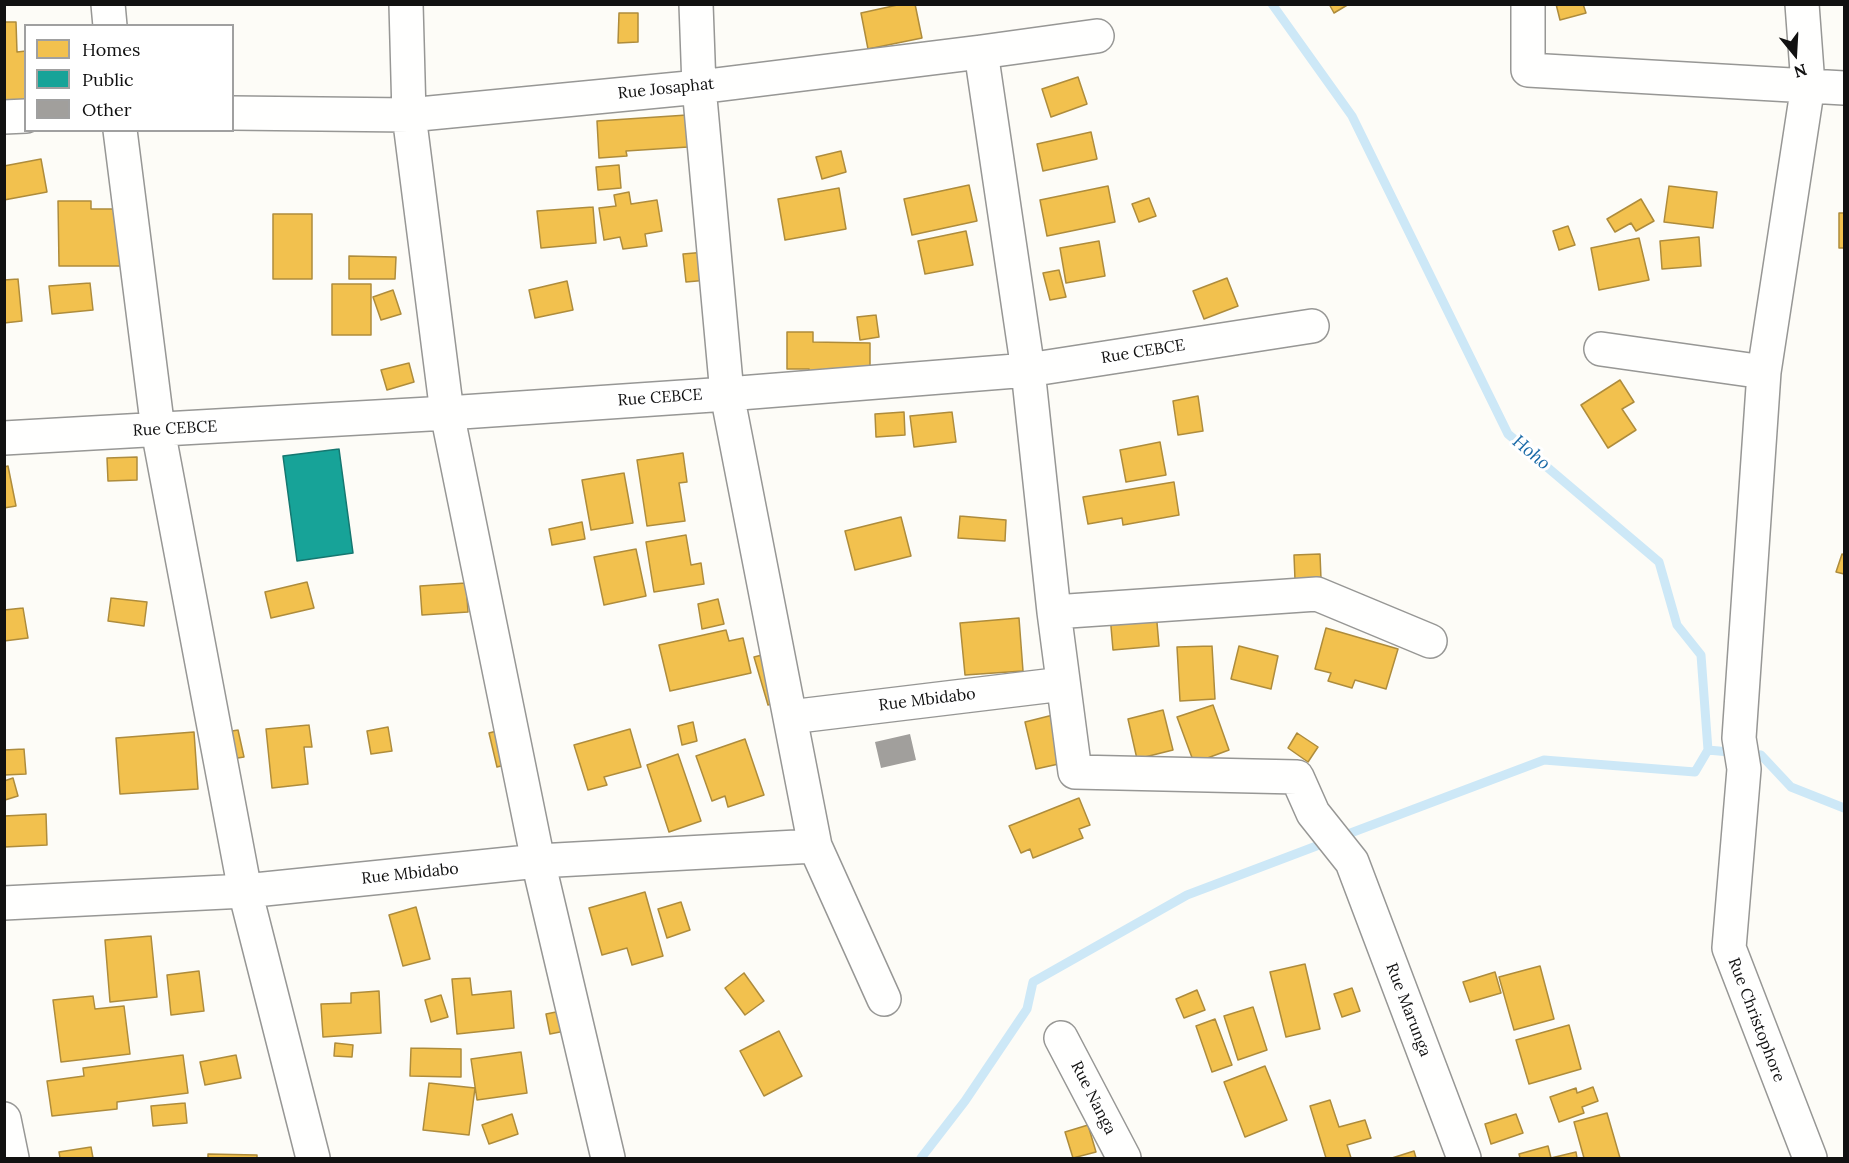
<!DOCTYPE html>
<html>
<head>
<meta charset="utf-8">
<style>
  body { margin:0 }
  #map { position:relative; width:1849px; height:1163px; overflow:hidden; background:#fdfcf7; font-family:Lora,serif }
  canvas { display:block }
  .frame { position:absolute; inset:0; border:6px solid #111; pointer-events:none }
  .legend { position:absolute; left:24px; top:24px; width:210px; height:108px; box-sizing:border-box; background:#fff; border:2px solid #a0a0a0; margin:0; padding:8px 10px; list-style:none; font-size:18px; color:#111 }
  .legend li { display:flex; align-items:center; gap:12px; height:30px }
  .legend b { width:30px; border:2px solid #a0a0a0 }
  .north { position:absolute; left:1765px; top:24px; width:60px; height:60px; -webkit-text-stroke:4px #fff; paint-order:stroke; rotate:162deg; font-size:16px; font-weight:700; line-height:24px; text-align:center; color:#111 }
  .north::after { content:''; display:block; margin:auto; width:21px; height:27px; background:#111; clip-path:polygon(50% 0,100% 100%,50% 72%,0 100%) }
</style>
</head>
<body>
<div id="map">
<canvas width="1849" height="1163"></canvas>
<div class="frame"></div>
<ul class="legend">
<li><b style="height:16px;background:#f2c14e"></b>Homes</li>
<li><b style="height:16px;background:#17a398"></b>Public</li>
<li><b style="height:16px;background:#a19f9c"></b>Other</li>
</ul>
<div class="north">N</div>
</div>
<script>
const context = document.querySelector('canvas').getContext('2d');
context.lineJoin = 'round';
function fillPath(path, color) { context.fillStyle = color; context.fill(path, 'evenodd'); }
const poly = rows => new Path2D(rows.map(r => 'M' + r).join(''));
function strokePath(path, color, width, dash) { context.strokeStyle = color; context.lineWidth = width; context.lineCap = dash ? 'butt' : 'round'; context.setLineDash(dash || []); context.stroke(path); }
function drawText(font, color, halo, rows, align = 'center') {
  context.font = font + ' Lora,serif'; context.lineWidth = 6; context.setLineDash([]); context.textBaseline = 'middle'; context.strokeStyle = halo; context.fillStyle = color; for (const [text, x, y, turn = 0] of rows) {
    context.save(); context.translate(x, y); context.rotate((+turn || 0) * Math.PI / 180); context.textAlign = isNaN(turn) ? turn : align; if (halo) context.strokeText(text, 0, 0); context.fillText(text, 0, 0); context.restore();
  }
}
const homes = poly([
  [902,4,915,4,922,38,868,49,861,13,902,4],
  [1329,4,1349,4,1334,13,1329,4],
  [1556,4,1583,4,1586,13,1560,20,1556,4],
  [619,13,638,13,638,42,618,43,619,13],
  [4,22,16,22,17,52,26,51,26,100,4,101,4,22],
  [1078,77,1087,104,1051,117,1042,89,1078,77],
  [687,115,688,147,626,151,627,156,599,158,597,121,687,115],
  [1091,132,1097,159,1043,171,1037,144,1091,132],
  [841,151,846,172,822,179,816,157,841,151],
  [41,159,47,192,4,200,4,166,41,159],
  [619,165,621,188,598,190,596,167,619,165],
  [969,185,977,221,912,235,904,199,969,185],
  [1108,186,1115,222,1047,236,1040,200,1108,186],
  [1669,186,1717,192,1713,228,1664,222,1669,186],
  [839,188,846,229,785,240,778,199,839,188],
  [629,192,631,204,657,200,662,231,645,234,647,246,623,249,620,237,604,240,599,208,616,206,614,195,629,192],
  [1149,198,1156,216,1139,222,1132,204,1149,198],
  [1641,199,1654,221,1636,231,1631,223,1615,232,1607,219,1641,199],
  [58,201,91,201,91,209,125,209,125,266,59,266,58,201],
  [593,207,596,243,541,248,537,211,593,207],
  [1839,213,1844,213,1844,248,1839,248,1839,213],
  [273,214,312,214,312,279,273,279,273,214],
  [1568,226,1575,245,1559,250,1553,231,1568,226],
  [966,231,973,265,925,274,918,241,966,231],
  [1699,237,1701,266,1662,269,1660,241,1699,237],
  [1639,238,1649,280,1599,290,1591,248,1639,238],
  [1099,241,1105,276,1066,283,1060,248,1099,241],
  [717,251,719,279,686,282,683,254,717,251],
  [349,256,396,257,395,279,349,279,349,256],
  [1059,270,1066,297,1050,300,1043,273,1059,270],
  [1227,278,1238,306,1204,319,1193,291,1227,278],
  [18,279,22,321,4,323,4,280,18,279],
  [567,281,573,310,535,318,529,290,567,281],
  [90,283,93,310,52,314,49,286,90,283],
  [332,284,371,284,371,335,332,335,332,284],
  [393,290,401,314,381,320,373,297,393,290],
  [876,315,879,337,860,340,857,317,876,315],
  [787,332,813,332,813,342,870,343,870,378,809,378,809,369,787,369,787,332],
  [409,363,414,382,387,390,381,370,409,363],
  [1620,380,1634,402,1622,409,1636,430,1608,448,1581,405,1620,380],
  [1198,396,1203,431,1178,435,1173,401,1198,396],
  [904,412,905,435,876,437,875,414,904,412],
  [952,412,956,442,914,447,910,416,952,412],
  [1160,442,1166,475,1126,482,1120,450,1160,442],
  [683,453,687,482,679,483,685,521,647,526,637,460,683,453],
  [137,457,137,480,108,481,107,458,137,457],
  [8,466,16,506,4,508,4,467,8,466],
  [624,473,633,523,591,530,582,480,624,473],
  [1174,482,1179,515,1123,525,1122,518,1088,524,1083,497,1174,482],
  [960,516,1006,520,1005,541,958,538,960,516],
  [901,517,911,556,855,570,845,531,901,517],
  [582,522,585,539,552,545,549,529,582,522],
  [686,535,691,565,701,563,704,584,654,592,646,542,686,535],
  [636,549,646,596,604,605,594,557,636,549],
  [1320,554,1321,579,1295,580,1294,555,1320,554],
  [1842,554,1844,555,1844,574,1836,572,1842,554],
  [307,582,314,608,271,618,265,592,307,582],
  [466,583,468,612,422,615,420,586,466,583],
  [111,598,147,602,144,626,108,621,111,598],
  [718,599,724,624,702,629,698,604,718,599],
  [23,608,28,638,4,641,4,610,23,608],
  [1156,611,1159,646,1113,650,1110,615,1156,611],
  [1019,618,1023,671,965,675,960,623,1019,618],
  [1326,628,1398,649,1386,689,1355,680,1352,688,1328,681,1331,673,1315,669,1326,628],
  [726,630,729,641,743,638,751,673,670,691,659,645,726,630],
  [1212,646,1215,699,1180,701,1177,647,1212,646],
  [1239,646,1278,656,1271,689,1231,679,1239,646],
  [778,651,792,698,768,705,754,657,778,651],
  [1213,705,1229,750,1194,763,1177,717,1213,705],
  [1163,710,1173,750,1137,759,1128,719,1163,710],
  [1061,713,1072,761,1036,769,1025,722,1061,713],
  [693,722,697,741,682,745,678,726,693,722],
  [309,725,312,747,304,747,308,784,272,788,266,729,309,725],
  [516,726,524,760,497,767,489,733,516,726],
  [388,727,392,751,371,754,367,731,388,727],
  [630,729,641,767,604,777,607,785,588,790,574,745,630,729],
  [238,730,244,757,225,760,220,733,238,730],
  [194,732,198,789,120,794,116,738,194,732],
  [1297,733,1318,747,1308,762,1288,748,1297,733],
  [745,739,764,795,728,807,725,796,712,801,696,756,745,739],
  [24,749,26,774,4,775,4,750,24,749],
  [678,754,701,821,669,832,647,765,678,754],
  [13,778,18,796,5,800,4,781,13,778],
  [1079,798,1090,825,1079,829,1083,838,1033,858,1030,849,1021,853,1009,826,1079,798],
  [46,814,47,845,4,847,4,816,46,814],
  [645,892,663,956,632,965,627,948,602,955,589,908,645,892],
  [681,902,690,930,667,938,658,909,681,902],
  [416,907,430,959,403,966,389,915,416,907],
  [151,936,157,997,110,1002,105,940,151,936],
  [1305,964,1320,1029,1286,1037,1270,972,1305,964],
  [1540,966,1554,1019,1514,1030,1499,977,1540,966],
  [199,971,204,1011,171,1015,167,975,199,971],
  [1495,972,1501,993,1470,1002,1463,982,1495,972],
  [744,973,764,1001,745,1015,725,988,744,973],
  [470,978,472,995,511,991,514,1028,457,1034,452,979,470,978],
  [1352,988,1360,1011,1342,1017,1334,994,1352,988],
  [1197,990,1205,1010,1184,1018,1176,999,1197,990],
  [379,991,381,1033,323,1037,321,1004,351,1003,351,993,379,991],
  [441,995,448,1017,431,1022,425,1000,441,995],
  [93,996,95,1009,124,1006,130,1054,61,1062,53,1000,93,996],
  [1253,1007,1267,1050,1238,1060,1224,1016,1253,1007],
  [566,1010,570,1030,550,1034,546,1014,566,1010],
  [1215,1019,1232,1065,1212,1072,1196,1026,1215,1019],
  [1569,1025,1581,1069,1529,1084,1516,1040,1569,1025],
  [779,1031,802,1076,764,1096,740,1051,779,1031],
  [335,1043,353,1045,352,1057,334,1056,335,1043],
  [411,1048,461,1049,461,1077,410,1076,411,1048],
  [521,1052,527,1093,477,1100,471,1059,521,1052],
  [183,1055,188,1093,117,1102,117,1109,52,1116,47,1081,84,1076,83,1068,183,1055],
  [236,1055,241,1078,205,1085,200,1062,236,1055],
  [1265,1066,1287,1120,1245,1137,1224,1082,1265,1066],
  [429,1083,475,1088,469,1135,423,1130,429,1083],
  [1593,1087,1598,1101,1582,1107,1584,1113,1559,1122,1550,1097,1576,1088,1577,1093,1593,1087],
  [1330,1100,1339,1127,1365,1120,1371,1138,1347,1145,1351,1158,1326,1158,1310,1106,1330,1100],
  [185,1103,187,1123,153,1126,151,1106,185,1103],
  [1607,1113,1620,1158,1584,1158,1574,1122,1607,1113],
  [512,1114,518,1134,489,1144,482,1125,512,1114],
  [1516,1114,1523,1133,1491,1144,1485,1124,1516,1114],
  [1088,1125,1096,1152,1073,1158,1065,1132,1088,1125],
  [1548,1146,1551,1158,1576,1152,1577,1158,1520,1158,1519,1154,1548,1146],
  [91,1147,93,1158,60,1158,59,1152,91,1147],
  [1414,1151,1416,1158,1392,1158,1414,1151],
  [208,1154,257,1155,257,1158,208,1158,208,1154]
]);
fillPath(homes, '#f2c14e');
strokePath(homes, '#ae8c3c', 1.5);
const public = poly([
  [339,449,353,553,297,561,283,456,339,449]
]);
fillPath(public, '#17a398');
strokePath(public, '#157770', 1.5);
strokePath(poly([
  [1272,4,1352,116,1508,434,1659,562,1677,625,1701,655,1708,750],
  [1708,750,1761,755,1791,787,1844,808],
  [1340,837,1544,760,1695,772,1708,750],
  [921,1158,965,1101,1027,1009,1033,982,1187,895,1327,842]
]), '#cde8f7', 9);
fillPath(poly([
  [910,734,916,760,881,768,875,742]
]), '#a19f9c');
const minor = poly([
  [108,4,110,26],
  [406,4,409,115,447,413,538,861,608,1158],
  [696,4,699,87,727,394,815,846,884,999],
  [1528,4,1528,70,1844,88],
  [1802,4,1808,85,1764,372,1739,738,1744,769,1729,948,1810,1158],
  [981,52,1028,370,1054,612,1075,772,1297,777,1313,813,1352,862,1464,1158],
  [232,113,409,115,699,87,981,52,1097,36],
  [4,117,26,116],
  [120,130,158,430,245,891,313,1158],
  [1601,349,1764,372],
  [4,438,447,413,727,394,1028,370,1312,326],
  [1054,612,1317,594,1430,641],
  [790,717,1063,684],
  [4,903,245,891,538,861,815,846],
  [1061,1038,1124,1158],
  [4,1119,12,1158]
]);
strokePath(minor, '#979795', 36);
strokePath(minor, '#fffffe', 33);
drawText('16px', '#111', '#fff', [
  ["Rue Josaphat",666,89,-6],
  ["Rue CEBCE",1143,352,-9],
  ["Rue CEBCE",660,398,-4],
  ["Rue CEBCE",175,429,-3],
  ["Rue Mbidabo",927,700,-7],
  ["Rue Mbidabo",410,874,-6],
  ["Rue Marunga",1408,1010,69],
  ["Rue Christophore",1756,1020,69],
  ["Rue Nanga",1093,1098,63]
]);
drawText('italic 18px', '#1768a6', '#fff', [
  ["Hoho",1531,453,40]
]);
</script>
</body>
</html>
